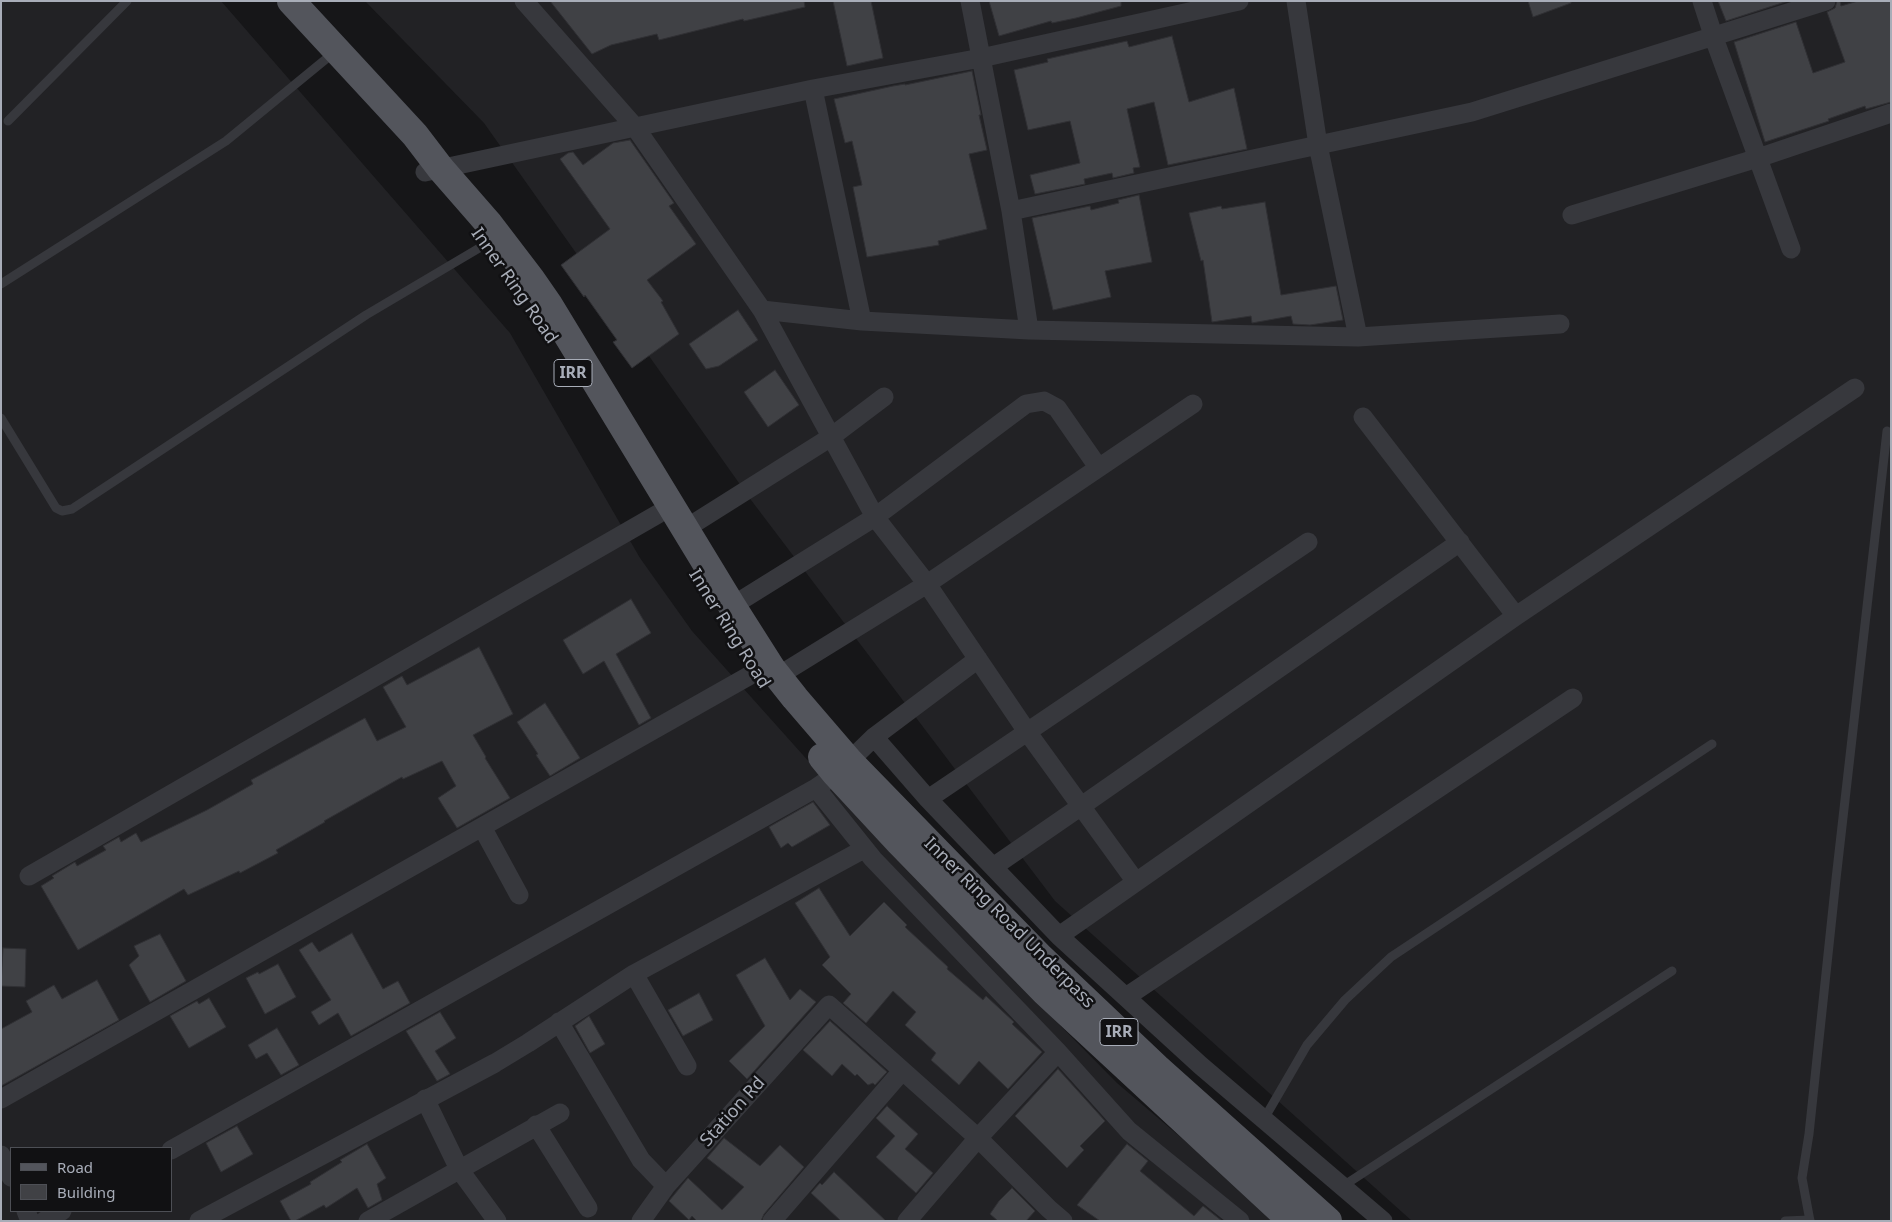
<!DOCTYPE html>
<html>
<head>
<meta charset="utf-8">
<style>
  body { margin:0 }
  #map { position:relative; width:1892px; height:1222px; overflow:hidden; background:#161618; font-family:"Noto Sans",sans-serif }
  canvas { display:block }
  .frame { position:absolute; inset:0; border:2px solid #a8adb8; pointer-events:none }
  .legend { position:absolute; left:10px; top:1147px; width:162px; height:65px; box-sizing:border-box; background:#111113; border:1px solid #4d4f55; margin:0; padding:6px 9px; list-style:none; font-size:15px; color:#a8adb8 }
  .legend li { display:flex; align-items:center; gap:10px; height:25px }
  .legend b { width:25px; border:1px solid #4d4f55 }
</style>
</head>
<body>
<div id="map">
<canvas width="1892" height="1222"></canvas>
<div class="frame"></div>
<ul class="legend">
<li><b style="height:6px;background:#53555c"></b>Road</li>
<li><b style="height:14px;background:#404145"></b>Building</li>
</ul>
</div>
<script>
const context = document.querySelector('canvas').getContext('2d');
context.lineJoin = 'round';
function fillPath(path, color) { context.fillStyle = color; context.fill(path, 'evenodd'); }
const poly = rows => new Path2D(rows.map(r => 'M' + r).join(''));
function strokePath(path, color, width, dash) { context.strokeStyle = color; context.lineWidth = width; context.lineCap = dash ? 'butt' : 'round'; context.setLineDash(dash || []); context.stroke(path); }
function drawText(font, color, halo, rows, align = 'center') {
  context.font = font + ' "Noto Sans",sans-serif'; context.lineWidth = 5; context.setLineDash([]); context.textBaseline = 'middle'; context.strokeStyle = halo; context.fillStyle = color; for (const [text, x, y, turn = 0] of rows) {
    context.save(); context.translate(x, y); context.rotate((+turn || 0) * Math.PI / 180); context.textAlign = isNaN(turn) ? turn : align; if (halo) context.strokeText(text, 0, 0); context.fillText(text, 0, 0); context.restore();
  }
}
fillPath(poly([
  [1,1,221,1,510,333,640,558,692,631,896,859,1117,1083,1279,1221,1,1221],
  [11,1148,171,1148,171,1211,11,1211],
  [365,1,1891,1,1891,1221,1412,1221,1055,901,751,500,484,123]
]), '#222225');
const building = poly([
  [550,1,804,1,805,7,744,21,743,19,659,40,657,34,611,45,592,54,550,1],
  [833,1,871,1,883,58,847,66,833,1],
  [989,1,1121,1,1121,6,1076,18,1052,23,1051,21,999,36,989,1],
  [1528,1,1571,1,1571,3,1533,17,1528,1],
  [1718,1,1788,1,1726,21,1718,1],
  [1837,1,1840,1,1841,6,1858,1,1891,1,1891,102,1866,109,1865,106,1828,119,1829,121,1765,142,1734,42,1796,22,1813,73,1845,62,1827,12,1835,8,1837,1],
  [1172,36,1189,102,1234,88,1247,149,1168,165,1154,102,1127,109,1140,167,1133,168,1134,173,1113,178,1112,173,1084,179,1085,184,1035,194,1030,175,1080,163,1070,121,1028,130,1014,70,1048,62,1047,59,1127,41,1129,47,1172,36],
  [972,71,981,115,979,115,987,150,969,154,987,229,938,241,939,245,867,257,853,187,862,185,852,141,845,143,834,99,893,86,905,84,905,85,972,71],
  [630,140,674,203,669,206,696,244,647,280,663,301,661,302,679,334,632,368,613,342,617,340,585,295,584,297,561,265,610,229,560,159,568,153,573,152,583,165,613,143,630,140],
  [1139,195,1152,262,1105,271,1111,297,1053,310,1032,218,1090,206,1091,210,1119,203,1118,200,1139,195],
  [1265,202,1281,295,1336,286,1343,320,1310,325,1293,324,1291,316,1252,323,1251,316,1212,322,1203,260,1201,261,1189,213,1221,206,1222,209,1265,202],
  [738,310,758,340,719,366,706,369,689,344,738,310],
  [775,370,799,405,768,427,744,392,775,370],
  [631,599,651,633,616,654,651,718,639,725,604,661,583,674,563,640,631,599],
  [479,647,513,714,473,735,486,757,485,758,510,798,457,828,438,798,456,786,442,761,403,779,402,777,324,821,325,822,276,850,278,853,240,873,239,871,188,895,184,889,78,950,41,886,54,878,52,876,75,862,77,866,106,850,103,846,119,837,121,842,136,833,141,842,207,810,253,784,251,780,365,718,377,741,406,727,383,687,402,676,407,685,479,647],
  [545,703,580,758,550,776,536,755,538,754,517,722,545,703],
  [813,802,830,825,792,847,788,843,781,848,769,827,813,802],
  [819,888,850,936,884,902,907,925,905,927,948,967,947,969,983,1000,986,996,1014,1022,1012,1024,1042,1052,1008,1089,979,1061,959,1085,931,1060,936,1053,905,1025,916,1012,893,991,866,1023,843,1003,851,994,822,965,830,957,795,903,819,888],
  [352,933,383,989,398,981,410,1003,351,1036,338,1013,319,1025,311,1012,331,1000,299,950,312,942,319,952,352,933],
  [160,934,186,981,150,1002,129,965,139,956,134,946,160,934],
  [3,948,26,949,25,987,1,986,3,948],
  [765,958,790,1000,800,989,816,1002,747,1079,729,1061,765,1026,736,975,765,958],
  [278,964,296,997,265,1014,246,978,258,972,259,974,278,964],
  [97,980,119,1020,1,1086,1,1029,32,1012,26,1001,54,985,62,999,97,980],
  [699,993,713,1020,683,1036,668,1010,699,993],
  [209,998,226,1027,189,1048,170,1016,197,1001,199,1004,209,998],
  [440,1012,456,1038,435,1051,450,1074,437,1081,406,1031,440,1012],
  [589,1016,605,1044,590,1053,575,1026,589,1016],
  [830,1021,887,1072,875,1085,873,1083,868,1085,857,1074,855,1076,842,1064,832,1076,803,1050,830,1021],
  [277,1028,299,1065,281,1075,267,1053,256,1059,248,1045,277,1028],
  [1058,1069,1105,1121,1080,1146,1084,1150,1067,1168,1015,1116,1058,1069],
  [887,1106,918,1134,905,1149,933,1173,916,1193,876,1157,895,1136,876,1118,887,1106],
  [237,1126,253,1154,221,1172,206,1143,237,1126],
  [724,1138,760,1166,780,1145,804,1167,764,1214,761,1221,697,1221,692,1216,689,1220,669,1201,688,1178,722,1210,744,1187,707,1158,724,1138],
  [367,1144,386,1178,377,1184,382,1200,368,1208,357,1188,326,1208,324,1205,295,1221,291,1221,280,1201,311,1184,310,1182,342,1162,340,1160,367,1144],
  [1127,1144,1148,1161,1140,1171,1194,1216,1203,1206,1222,1221,1100,1221,1077,1205,1127,1144],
  [834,1172,886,1221,841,1221,811,1193,820,1183,822,1185,834,1172],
  [1012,1188,1035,1211,1026,1221,998,1221,990,1214,999,1201,1012,1188]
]);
fillPath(building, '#404145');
strokePath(building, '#303034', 1);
strokePath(poly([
  [8,121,127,1],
  [1,284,226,141,326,59],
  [1,418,56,508,62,511,72,509,366,315,486,244],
  [1264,1119,1307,1045,1345,1000,1391,957,1712,744],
  [1343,1186,1672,971],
  [1785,1221,1810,1220],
  [1810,1221,1802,1178,1809,1134,1836,879,1887,431]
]), '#37383d', 9);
strokePath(poly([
  [524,1,635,127,762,310,875,517,927,584,1028,733,1136,882],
  [970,1,1011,211,1029,330],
  [1296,1,1318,145,1358,337],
  [1702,1,1714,38,1791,249],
  [813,89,862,321],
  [425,172,813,89,981,58,1239,1],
  [1011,211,1472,112,1826,1],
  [1572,215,1758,158,1891,113],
  [762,310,862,321,1029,330,1358,337,1560,324],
  [1363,417,1516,616],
  [685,529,831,437,884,397],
  [732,606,875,517,1026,404,1044,401,1057,408,1098,467],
  [778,676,927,584,1193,404],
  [874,737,928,799,1059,936,1200,1065,1383,1221],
  [816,788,873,859,1058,1052,1129,1131,1240,1221],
  [928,799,1308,542],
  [482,827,519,895],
  [993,867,1080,807,1460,542],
  [29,876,658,514],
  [1059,936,1516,616,1855,388],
  [634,974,687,1066],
  [1126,997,1573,698],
  [559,1022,641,1160,666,1186],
  [1,1099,754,673],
  [425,1099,459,1169,497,1221],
  [536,1125,588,1208],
  [171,1150,816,788,836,774,874,737,978,659],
  [1,1155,11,1177],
  [26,1211,30,1221],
  [44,1221,62,1211],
  [199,1221,495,1063,528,1043,634,974,864,849],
  [368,1221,560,1113],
  [641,1221,666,1186,829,1005,978,1138,1049,1209,1063,1221],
  [772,1221,902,1071],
  [907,1221,978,1138,1058,1052]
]), '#37383d', 19);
strokePath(poly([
  [291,1,415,135,441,169,489,224,531,279,549,305,732,606,772,669,795,698,850,762,1041,958,1157,1068,1328,1221],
  [822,757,836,774,899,842,1045,992,1292,1221]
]), '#53555c', 28);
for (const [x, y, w] of [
  [573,373,38],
  [1119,1032,38]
]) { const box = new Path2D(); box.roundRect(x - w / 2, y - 13.5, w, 27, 4); context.fillStyle = '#111113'; context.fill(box); strokePath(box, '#a8adb8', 1); }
drawText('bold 16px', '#a8adb8', null, [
  ["IRR",573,373],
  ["IRR",1119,1032]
]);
drawText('18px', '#a8adb8', '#111113', [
  ["Inner Ring Road",514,286,55],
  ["Inner Ring Road",729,629,58],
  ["Inner Ring Road Underpass",1009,923,45],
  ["Station Rd",733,1112,-48]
]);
</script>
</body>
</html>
